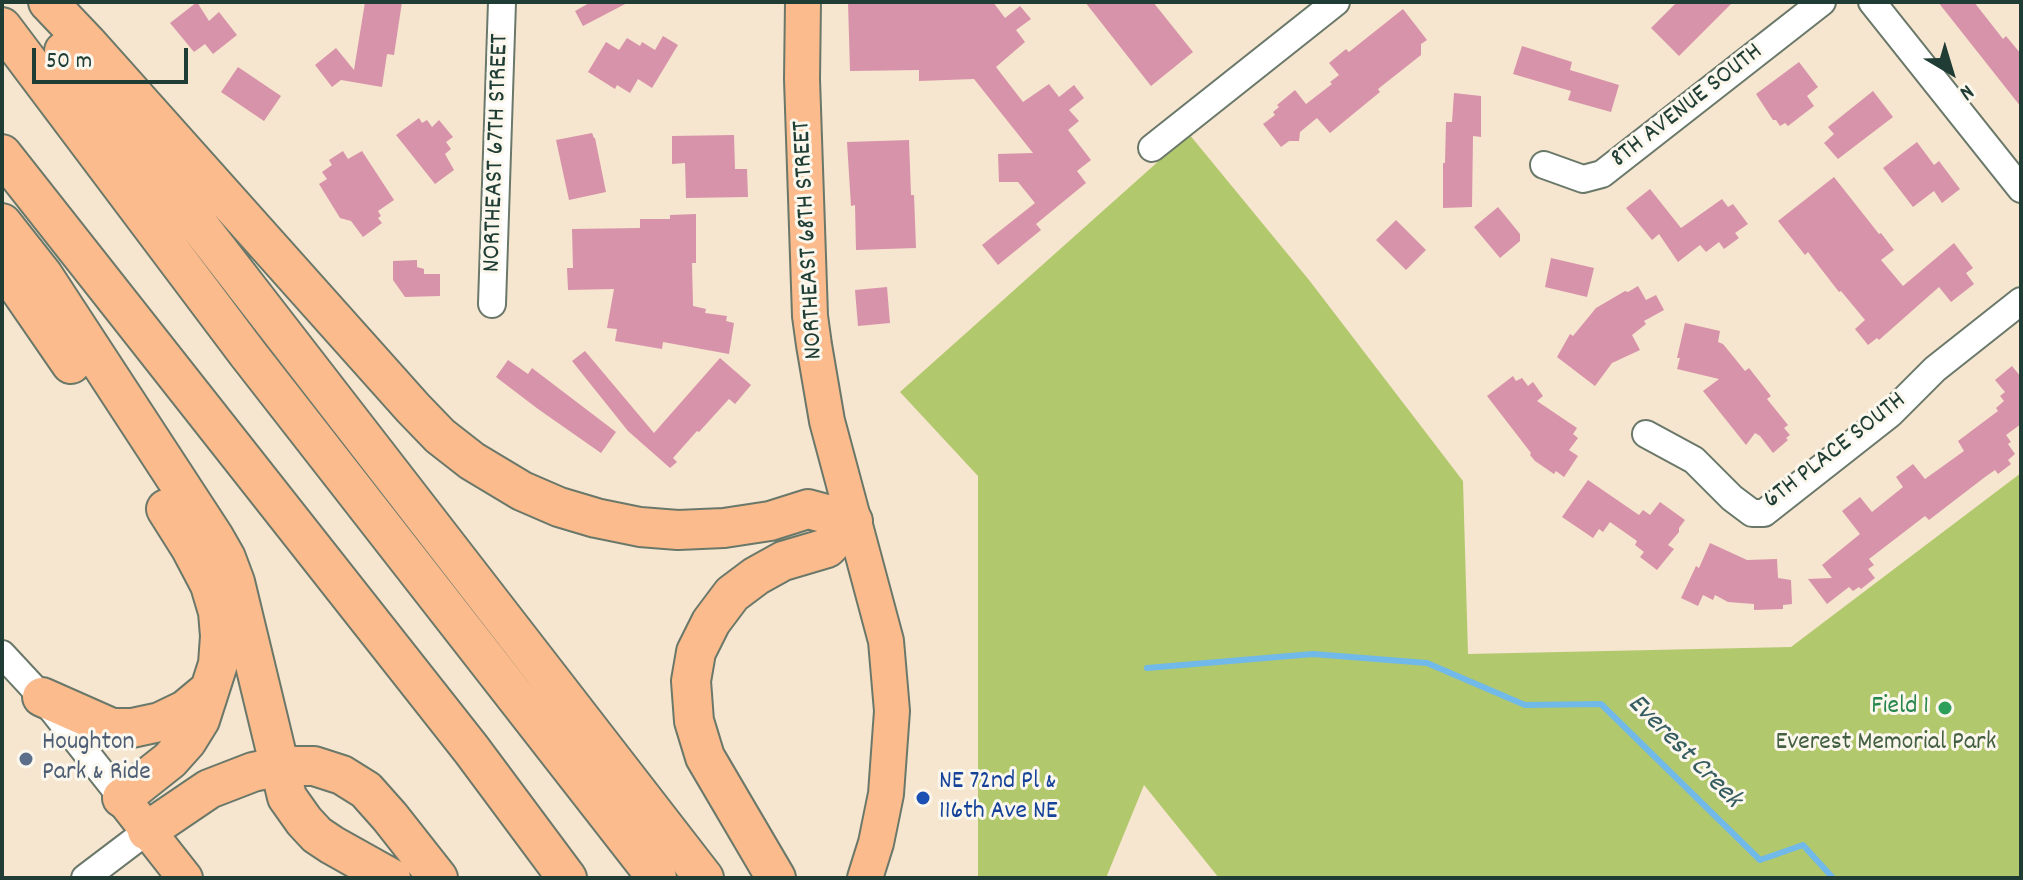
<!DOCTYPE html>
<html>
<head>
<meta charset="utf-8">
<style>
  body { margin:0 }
  #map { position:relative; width:2023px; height:880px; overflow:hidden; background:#f6e5cf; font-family:Dekko,sans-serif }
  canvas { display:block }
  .frame { position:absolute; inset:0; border:4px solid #1f3d34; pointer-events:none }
  .north { position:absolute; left:1911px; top:32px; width:80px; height:80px; -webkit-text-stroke:6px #fbf7ec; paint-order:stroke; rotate:142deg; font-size:22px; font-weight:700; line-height:32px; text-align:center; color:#1f3d34 }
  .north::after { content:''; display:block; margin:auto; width:28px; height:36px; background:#1f3d34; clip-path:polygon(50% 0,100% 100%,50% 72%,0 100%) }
  .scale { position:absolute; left:32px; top:48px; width:156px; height:36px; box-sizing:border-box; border:4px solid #1f3d34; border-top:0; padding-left:10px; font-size:24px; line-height:28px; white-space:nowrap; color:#1f3d34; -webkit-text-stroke:6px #fbf7ec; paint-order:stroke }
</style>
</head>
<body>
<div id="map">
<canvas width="2023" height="880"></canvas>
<div class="frame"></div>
<div class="north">N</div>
<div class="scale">50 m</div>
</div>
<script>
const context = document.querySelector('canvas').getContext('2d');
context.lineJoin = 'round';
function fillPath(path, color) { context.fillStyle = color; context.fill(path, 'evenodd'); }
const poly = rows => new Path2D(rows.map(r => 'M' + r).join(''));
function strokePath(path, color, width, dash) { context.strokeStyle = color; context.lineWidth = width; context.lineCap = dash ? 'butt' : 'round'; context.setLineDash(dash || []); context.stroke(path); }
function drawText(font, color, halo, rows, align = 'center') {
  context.font = font + ' Dekko,sans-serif'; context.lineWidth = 6; context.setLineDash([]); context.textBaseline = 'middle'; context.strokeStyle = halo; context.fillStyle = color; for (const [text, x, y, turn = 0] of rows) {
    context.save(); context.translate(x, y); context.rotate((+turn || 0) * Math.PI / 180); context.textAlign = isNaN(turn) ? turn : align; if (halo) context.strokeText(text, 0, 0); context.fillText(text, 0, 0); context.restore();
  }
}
fillPath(poly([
  [1189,134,1309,280,1463,481,1468,654,1791,647,2021,473,2021,878,1219,878,1144,785,1106,878,978,878,978,476,900,392]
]), '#b2c86d');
strokePath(poly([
  [1147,668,1313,654,1427,663,1525,705,1601,704,1760,860,1803,845,1833,878]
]), '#71b9e9', 6);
fillPath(poly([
  [197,2,209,21,219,12,237,35,213,54,205,44,194,52,170,23],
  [365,2,402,2,394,55,387,54,382,87,341,80,332,87,315,65,336,48,354,70],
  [591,2,629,2,583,26,575,11],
  [848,2,993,2,1005,18,1020,6,1031,19,1016,30,1025,42,996,67,1023,102,1049,84,1059,97,1074,85,1084,98,1069,110,1079,121,1068,130,1091,160,1077,171,1086,183,1036,224,1041,230,998,265,982,245,1035,203,1018,182,999,182,998,154,1033,153,974,79,919,81,919,70,850,71],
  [1085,2,1153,2,1193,52,1151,86],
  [1677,2,1733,2,1679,56,1651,28],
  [1938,2,1974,2,2003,39,2006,36,2021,54,2021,107],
  [1403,9,1427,40,1421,44,1421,55,1378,89,1380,92,1330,133,1317,118,1300,132,1299,141,1289,141,1281,147,1263,124,1275,115,1273,112,1279,107,1277,105,1295,90,1306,104,1332,84,1330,82,1339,75,1329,63,1346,49,1349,52],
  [663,36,678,45,652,88,638,79,630,93,617,85,615,89,588,72,606,42,619,50,627,38,640,46,642,42,655,50],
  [1522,46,1572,62,1570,70,1619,85,1611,112,1568,100,1571,91,1513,74],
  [1799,62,1818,87,1807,96,1814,106,1788,126,1785,123,1780,126,1776,120,1773,120,1756,94],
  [238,67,281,96,264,121,221,92],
  [1873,91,1893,117,1838,159,1824,143,1834,134,1828,127],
  [1454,93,1481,96,1481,137,1473,136,1472,207,1443,208,1443,163,1445,163,1446,122,1452,122],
  [419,118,422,123,427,120,432,127,439,120,453,137,446,142,451,149,445,154,454,170,435,184,396,135],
  [592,133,594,138,595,138,606,192,569,200,556,140],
  [734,135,735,169,747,169,748,197,686,198,685,163,672,164,672,136],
  [909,140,911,195,914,195,916,248,856,250,855,205,851,206,847,142],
  [1917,142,1934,165,1939,161,1960,189,1942,203,1934,191,1913,207,1883,168],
  [343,151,348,159,362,151,394,200,378,211,381,216,378,218,382,223,363,237,351,221,340,218,319,184,327,179,322,172,332,165,329,160],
  [1834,177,1879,234,1881,233,1894,250,1881,260,1903,286,1954,243,1973,268,1966,273,1974,284,1951,302,1939,287,1879,340,1877,338,1868,345,1855,329,1865,320,1841,291,1839,292,1808,252,1805,255,1778,221],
  [1650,189,1681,228,1722,199,1728,207,1733,204,1748,224,1735,233,1739,238,1724,249,1719,242,1706,252,1700,245,1678,262,1659,234,1652,240,1626,208],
  [1498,207,1520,234,1520,241,1500,258,1474,227],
  [696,214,696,263,692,263,693,306,706,309,705,313,727,316,726,321,734,323,729,354,663,342,662,349,615,341,617,329,607,328,614,289,568,290,567,268,573,268,572,229,640,228,640,219,670,219,670,215],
  [1396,220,1426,250,1406,270,1376,240],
  [1551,258,1594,268,1587,297,1545,287],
  [417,260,417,267,424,269,424,274,440,274,440,296,405,297,393,280,393,261],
  [1638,286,1646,300,1656,295,1664,310,1644,321,1646,324,1632,335,1640,350,1612,363,1595,386,1557,357,1570,334,1573,336,1596,308,1625,291,1628,292],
  [887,287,890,323,858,326,855,290],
  [1685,323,1720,331,1718,342,1723,344,1745,371,1749,368,1771,396,1767,399,1788,425,1784,428,1790,435,1786,438,1788,440,1773,453,1760,436,1755,433,1746,445,1703,391,1719,379,1677,369,1680,358,1677,358],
  [585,351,654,433,720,358,751,385,735,404,729,399,699,432,697,431,673,458,677,462,670,468,628,431,572,361],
  [508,360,528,374,532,368,616,432,601,453,538,409,496,377],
  [2012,366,2021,377,2021,424,2006,435,2011,442,2008,444,2015,454,2008,460,2011,464,1998,474,1995,470,1985,477,1929,520,1925,516,1869,559,1874,565,1868,569,1875,578,1861,589,1859,587,1853,591,1849,587,1827,604,1808,579,1832,578,1822,565,1860,534,1842,511,1860,497,1872,512,1903,487,1896,477,1913,464,1925,479,1964,451,1958,441,1998,411,1996,408,2004,401,2000,396,2005,392,1995,380],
  [1513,376,1516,381,1522,378,1528,386,1533,382,1543,396,1537,401,1577,428,1573,434,1578,438,1569,450,1578,456,1564,477,1556,471,1554,474,1535,461,1530,455,1531,453,1487,396],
  [1588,480,1639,515,1643,510,1650,515,1660,502,1685,520,1679,528,1679,532,1668,545,1674,549,1657,570,1640,557,1644,552,1635,545,1637,541,1610,522,1603,532,1599,529,1593,538,1562,517],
  [1710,543,1747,560,1777,559,1778,578,1791,580,1792,604,1783,605,1783,609,1754,610,1754,604,1728,602,1715,595,1713,600,1703,595,1698,606,1681,598,1696,566,1699,568]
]), '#d793a9');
const minor = poly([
  [1872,2,2021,189],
  [1152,148,1336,2],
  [1544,165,1583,179,1602,174,1822,2],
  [492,304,502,2],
  [1646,434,1694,460,1732,498,1752,513,1764,513,1890,414,1935,369,2021,301],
  [2,654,42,697,122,798],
  [85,878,147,831]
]);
const major = poly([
  [803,2,802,79,810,316,814,345,827,421,886,641,892,711,886,794,876,843,865,878],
  [122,798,185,878]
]);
const highway = poly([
  [48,2,87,43,413,408,440,436,472,461,522,491,559,507,596,518,640,527,678,530,724,528,770,521,808,509,853,521,827,548,783,561,756,576,732,594,711,622,696,652,691,681,694,721,705,757,776,878],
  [2,27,248,354,657,878],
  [64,51,704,878],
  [2,154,471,749,567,878],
  [2,223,43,275,214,537,226,558,235,582,287,797,304,821,317,835,332,845,391,878],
  [2,264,71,364],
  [42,697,112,728,132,728,160,722,185,710,209,690],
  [122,798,170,760,187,741,200,720,218,664,220,636,218,612,210,585,190,547,166,509],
  [147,831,209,789,253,772,280,766,314,766,342,775,366,790,390,817,438,878]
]);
strokePath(minor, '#6a786a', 30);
strokePath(major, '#6a786a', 38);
strokePath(highway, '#6a786a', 42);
strokePath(minor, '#fff', 26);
strokePath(major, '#fbbb8c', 34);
strokePath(highway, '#fbbb8c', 38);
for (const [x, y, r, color] of [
  [1945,708,8,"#2e9e5b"],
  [26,759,8,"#5c6f8a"],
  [923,798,8,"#1a4fb4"]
]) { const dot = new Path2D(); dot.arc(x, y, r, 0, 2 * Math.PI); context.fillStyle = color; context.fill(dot); strokePath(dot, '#fbf7ec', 3); }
drawText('26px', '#1f3d34', '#fbf7ec', [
  ["8TH AVENUE SOUTH",1688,107,-38],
  ["NORTHEAST 67TH STREET",498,153,-88],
  ["NORTHEAST 68TH STREET",810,240,-93],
  ["6TH PLACE SOUTH",1836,452,-38]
]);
drawText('26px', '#27864d', '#fbf7ec', [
  ["Field 1",1929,708]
], 'right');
drawText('26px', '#4e5e75', '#fbf7ec', [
  ["Houghton",42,744],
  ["Park & Ride",42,774]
], 'left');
drawText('26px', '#446042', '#fbf7ec', [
  ["Everest Memorial Park",1886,744]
]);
drawText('26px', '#164399', '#fbf7ec', [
  ["NE 72nd Pl &",939,783],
  ["116th Ave NE",939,813]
], 'left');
drawText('italic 28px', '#345c61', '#fbf7ec', [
  ["Everest Creek",1683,753,45]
]);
</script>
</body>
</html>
